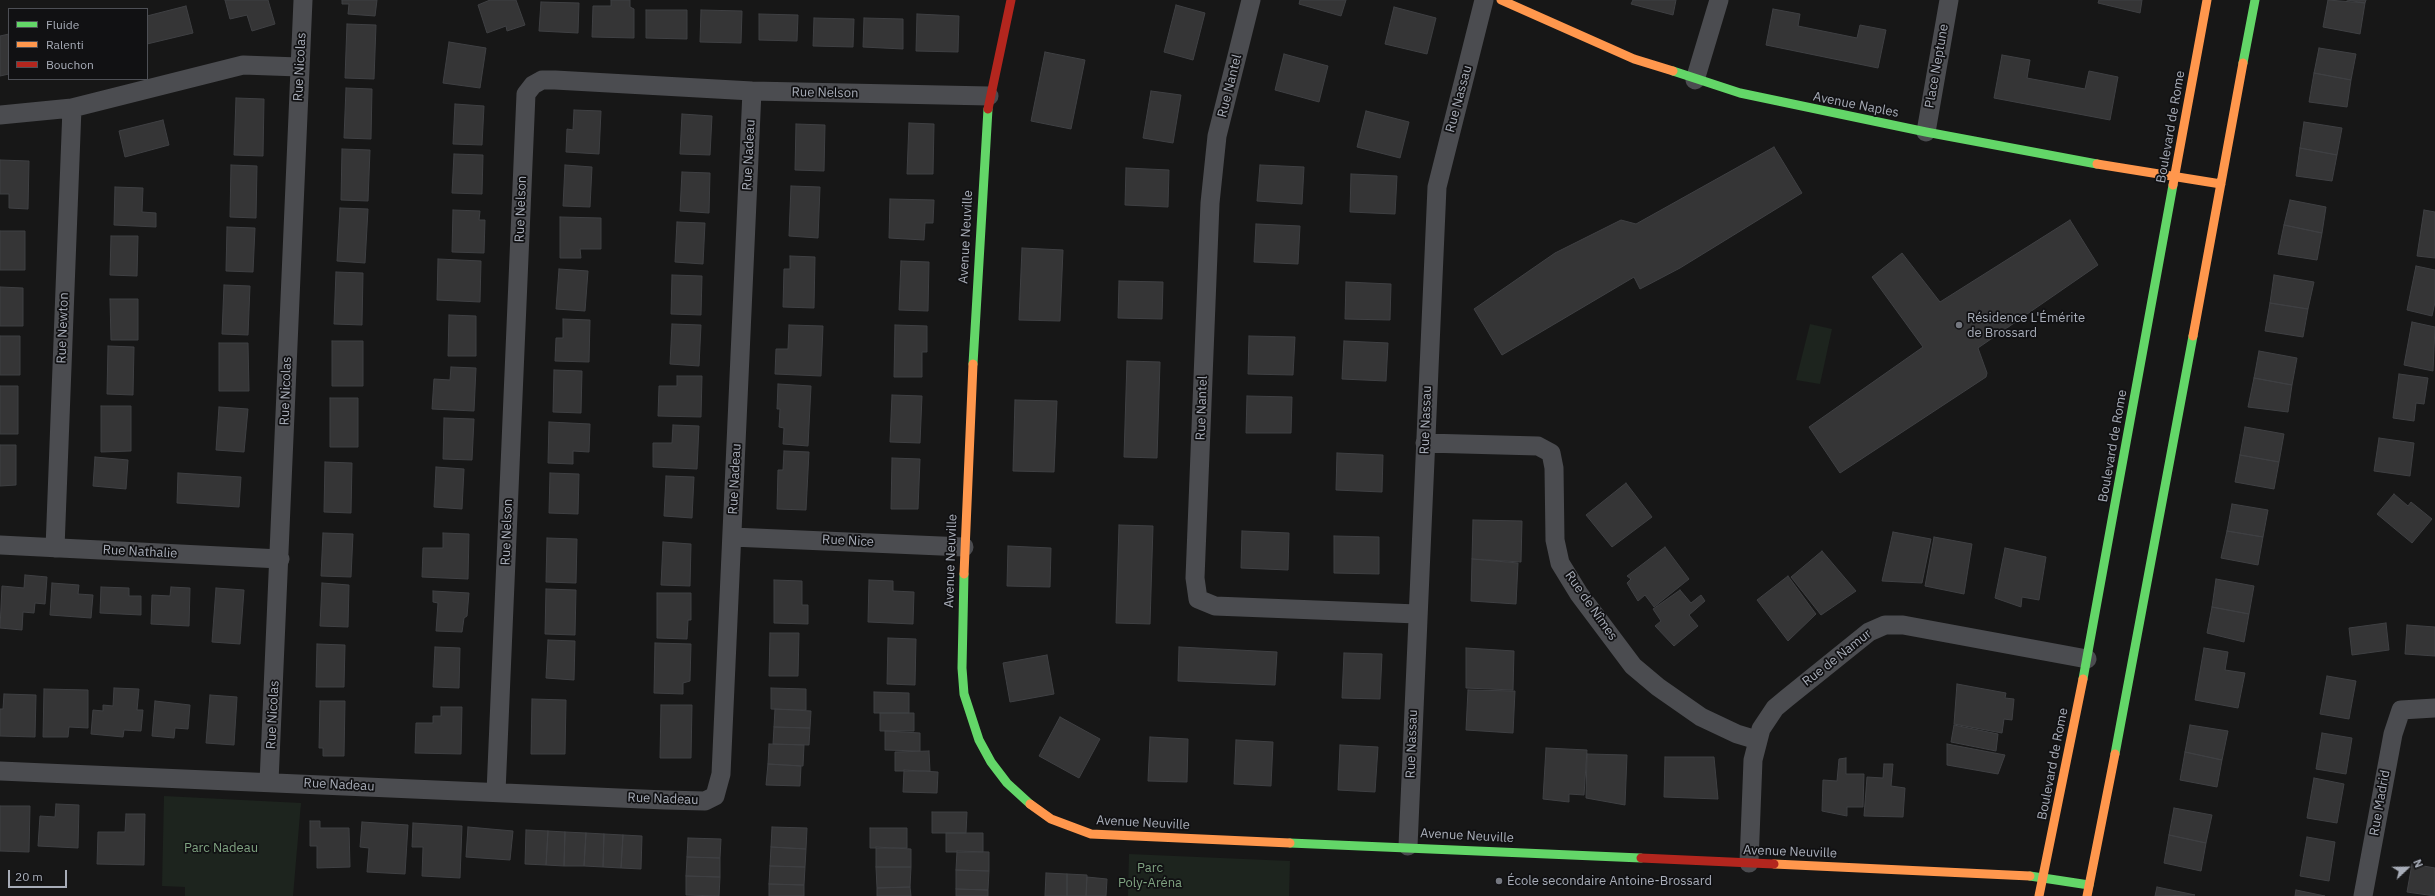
<!DOCTYPE html>
<html>
<head>
<meta charset="utf-8">
<style>
  body { margin:0 }
  #map { position:relative; width:2435px; height:896px; overflow:hidden; background:#171717; font-family:"IBM Plex Sans",sans-serif }
  canvas { display:block }
  .legend { position:absolute; left:8px; top:8px; width:140px; height:72px; box-sizing:border-box; background:#111113; border:1px solid #4d4f55; margin:0; padding:5px 7px; list-style:none; font-size:12px; color:#a8adb8 }
  .legend li { display:flex; align-items:center; gap:8px; height:20px }
  .legend b { width:20px; border:1px solid #4d4f55 }
  .north { position:absolute; left:2387px; top:848px; width:40px; height:40px; -webkit-text-stroke:3px #111113; paint-order:stroke; rotate:68deg; font-size:11px; font-weight:700; line-height:16px; text-align:center; color:#a8adb8 }
  .north::after { content:''; display:block; margin:auto; width:14px; height:18px; background:#a8adb8; clip-path:polygon(50% 0,100% 100%,50% 72%,0 100%) }
  .scale { position:absolute; left:8px; top:870px; width:59px; height:18px; box-sizing:border-box; border:2px solid #a8adb8; border-top:0; padding-left:5px; font-size:12px; line-height:14px; white-space:nowrap; color:#a8adb8; -webkit-text-stroke:3px #111113; paint-order:stroke }
</style>
</head>
<body>
<div id="map">
<canvas width="2435" height="896"></canvas>
<ul class="legend">
<li><b style="height:5px;background:#63d668"></b>Fluide</li>
<li><b style="height:5px;background:#ff974d"></b>Ralenti</li>
<li><b style="height:5px;background:#b3261e"></b>Bouchon</li>
</ul>
<div class="north">N</div>
<div class="scale">20 m</div>
</div>
<script>
const context = document.querySelector('canvas').getContext('2d');
context.lineJoin = 'round';
function fillPath(path, color) { context.fillStyle = color; context.fill(path, 'evenodd'); }
const poly = rows => new Path2D(rows.map(r => 'M' + r).join(''));
function strokePath(path, color, width, dash) { context.strokeStyle = color; context.lineWidth = width; context.lineCap = dash ? 'butt' : 'round'; context.setLineDash(dash || []); context.stroke(path); }
function drawText(font, color, halo, rows, align = 'center') {
  context.font = font + ' "IBM Plex Sans",sans-serif'; context.lineWidth = 3.5; context.setLineDash([]); context.textBaseline = 'middle'; context.strokeStyle = halo; context.fillStyle = color; for (const [text, x, y, turn = 0] of rows) {
    context.save(); context.translate(x, y); context.rotate((+turn || 0) * Math.PI / 180); context.textAlign = isNaN(turn) ? turn : align; if (halo) context.strokeText(text, 0, 0); context.fillText(text, 0, 0); context.restore();
  }
}
fillPath(poly([
  [1810,324,1832,329,1820,384,1796,380],
  [164,796,301,803,293,896,185,896,185,887,162,886],
  [1129,854,1290,861,1289,896,1128,896]
]), '#1d241e');
const building = poly([
  [225,0,268,0,275,24,252,31,247,15,230,19,225,0],
  [342,0,377,0,375,16,348,14,349,4,342,4,342,0],
  [490,0,516,0,525,25,507,31,506,26,487,33,478,5,490,0],
  [611,0,630,0,630,7,634,9,634,38,592,37,593,6,611,6,611,0],
  [1300,0,1346,0,1341,16,1299,4,1300,0],
  [1633,0,1676,0,1673,15,1631,4,1633,0],
  [2099,0,2142,0,2140,13,2098,3,2099,0],
  [2328,0,2365,3,2360,34,2323,27,2328,0],
  [2347,0,2366,0,2365,3,2347,0],
  [541,2,579,3,578,33,539,31,541,2],
  [1176,5,1205,13,1193,60,1164,52,1176,5],
  [186,6,193,33,147,44,147,16,186,6],
  [1394,7,1436,18,1427,54,1385,44,1394,7],
  [1773,9,1800,14,1798,26,1857,38,1860,25,1886,30,1878,68,1766,45,1773,9],
  [646,10,687,10,687,39,646,38,646,10],
  [701,10,742,11,741,43,700,42,701,10],
  [759,14,798,15,797,41,759,40,759,14],
  [917,14,959,16,958,52,916,51,917,14],
  [814,18,854,19,853,47,813,46,814,18],
  [864,18,903,19,903,49,863,47,864,18],
  [347,24,376,25,374,79,345,78,347,24],
  [9,34,9,74,0,76,0,36,9,34],
  [449,42,486,48,480,88,443,83,449,42],
  [2319,48,2356,54,2351,80,2314,73,2319,48],
  [1045,52,1085,60,1071,129,1031,121,1045,52],
  [1284,54,1328,66,1319,102,1275,90,1284,54],
  [2002,55,2030,60,2027,78,2085,89,2089,71,2118,77,2110,120,1994,98,2002,55],
  [2314,73,2351,80,2347,107,2309,102,2314,73],
  [346,88,372,89,371,139,344,138,346,88],
  [1151,91,1181,95,1173,143,1143,138,1151,91],
  [236,98,264,99,263,156,234,155,236,98],
  [455,104,484,106,482,145,453,144,455,104],
  [574,110,601,111,599,154,566,152,567,129,573,130,574,110],
  [1366,111,1409,122,1400,158,1357,147,1366,111],
  [682,114,712,116,710,155,680,154,682,114],
  [163,120,169,145,125,157,119,131,163,120],
  [2304,122,2342,128,2337,155,2300,148,2304,122],
  [909,123,934,124,933,174,907,174,909,123],
  [796,124,825,125,824,171,795,170,796,124],
  [1774,147,1802,193,1680,268,1640,289,1634,277,1502,355,1474,309,1555,253,1621,220,1636,224,1774,147],
  [2300,148,2337,155,2332,181,2296,176,2300,148],
  [342,149,370,150,368,201,341,200,342,149],
  [454,154,483,155,482,194,452,193,454,154],
  [0,160,29,161,28,209,9,208,9,194,0,194,0,160],
  [231,165,257,166,256,218,230,217,231,165],
  [565,165,592,167,590,207,563,206,565,165],
  [1260,165,1304,167,1302,204,1257,201,1260,165],
  [1126,168,1169,170,1168,207,1125,205,1126,168],
  [682,172,710,173,709,213,680,211,682,172],
  [1351,174,1397,176,1395,214,1350,212,1351,174],
  [791,186,820,187,818,238,789,236,791,186],
  [115,187,143,188,142,212,156,213,156,227,114,225,115,187],
  [890,199,934,200,933,223,925,223,924,240,889,238,890,199],
  [2290,200,2326,207,2322,233,2284,225,2290,200],
  [340,208,368,209,365,263,337,261,340,208],
  [453,210,480,211,479,220,485,220,484,253,452,252,453,210],
  [2424,210,2435,212,2435,258,2417,256,2424,210],
  [560,217,601,218,601,249,580,249,581,258,560,258,560,217],
  [2070,220,2098,265,1978,348,1987,373,1986,377,1840,473,1809,427,1923,347,1872,277,1902,253,1940,302,2070,220],
  [677,222,705,223,703,264,675,262,677,222],
  [1256,224,1300,226,1298,264,1254,262,1256,224],
  [2284,225,2322,233,2317,260,2278,254,2284,225],
  [227,227,255,228,253,272,226,271,227,227],
  [0,231,25,231,25,270,0,270,0,231],
  [111,236,138,236,137,276,110,275,111,236],
  [1022,248,1063,250,1060,321,1019,320,1022,248],
  [790,256,815,257,814,308,783,307,784,269,790,269,790,256],
  [438,259,481,261,480,302,437,300,438,259],
  [901,261,929,262,928,311,899,310,901,261],
  [2416,266,2435,270,2435,302,2432,316,2407,310,2416,266],
  [559,269,588,271,585,311,556,309,559,269],
  [336,272,363,273,362,325,334,324,336,272],
  [672,275,702,276,701,315,671,314,672,275],
  [2274,275,2314,282,2308,309,2270,303,2274,275],
  [1119,281,1163,282,1162,319,1118,318,1119,281],
  [1346,282,1391,284,1390,320,1345,319,1346,282],
  [224,285,250,286,248,335,222,334,224,285],
  [0,287,23,288,23,326,0,326,0,287],
  [110,299,138,299,138,340,111,340,110,299],
  [2270,303,2308,309,2303,337,2265,331,2270,303],
  [449,315,476,316,476,356,448,356,449,315],
  [563,319,590,320,589,362,555,361,556,338,563,338,563,319],
  [2412,322,2435,327,2433,371,2404,365,2412,322],
  [672,324,701,325,699,366,670,364,672,324],
  [789,325,823,326,821,376,775,374,776,349,788,349,789,325],
  [895,325,927,326,927,352,922,352,922,377,894,377,895,325],
  [0,336,20,336,20,375,0,375,0,336],
  [1249,336,1295,337,1293,375,1248,374,1249,336],
  [332,341,363,341,363,386,332,386,332,341],
  [1344,341,1388,343,1386,381,1342,379,1344,341],
  [219,343,248,343,249,391,219,391,219,343],
  [108,346,134,347,133,395,107,394,108,346],
  [2259,351,2297,358,2292,385,2254,378,2259,351],
  [1127,361,1160,362,1157,458,1124,457,1127,361],
  [451,367,476,368,474,411,432,409,434,379,450,380,451,367],
  [554,370,582,371,581,413,553,412,554,370],
  [2399,374,2428,378,2424,404,2416,403,2414,421,2393,418,2399,374],
  [677,376,702,376,701,417,658,416,659,386,677,386,677,376],
  [2254,378,2292,385,2288,412,2248,407,2254,378],
  [778,384,811,386,808,446,783,444,784,428,779,427,780,409,777,409,778,384],
  [0,386,18,386,18,434,0,434,0,386],
  [892,395,922,396,920,443,890,442,892,395],
  [1247,396,1292,397,1291,433,1246,433,1247,396],
  [330,398,358,398,358,447,330,447,330,398],
  [1015,400,1057,401,1054,472,1013,471,1015,400],
  [101,406,131,406,131,451,101,452,101,406],
  [219,407,248,409,244,452,216,450,219,407],
  [444,418,474,419,472,460,443,459,444,418],
  [549,422,590,424,589,452,573,451,573,464,548,463,549,422],
  [673,425,699,426,697,469,653,467,653,443,672,443,673,425],
  [2245,427,2284,434,2279,462,2240,455,2245,427],
  [2379,438,2414,443,2410,476,2374,471,2379,438],
  [0,445,16,445,16,485,0,486,0,445],
  [784,451,809,452,806,510,777,509,778,470,783,470,784,451],
  [1337,453,1383,455,1382,492,1336,490,1337,453],
  [2240,455,2279,462,2274,489,2235,482,2240,455],
  [95,457,128,460,126,489,93,486,95,457],
  [892,458,920,459,918,509,891,509,892,458],
  [325,462,352,463,351,513,324,512,325,462],
  [436,467,464,469,462,509,434,507,436,467],
  [178,473,241,477,239,507,177,503,178,473],
  [550,473,579,474,578,514,549,513,550,473],
  [666,476,694,477,692,518,664,516,666,476],
  [1626,483,1652,517,1612,547,1586,515,1626,483],
  [2394,494,2408,506,2411,502,2432,519,2412,543,2377,514,2394,494],
  [2232,504,2268,510,2263,537,2227,531,2232,504],
  [1473,520,1522,521,1521,562,1472,559,1473,520],
  [1119,525,1153,526,1150,624,1116,623,1119,525],
  [1242,531,1289,533,1288,570,1241,568,1242,531],
  [2227,531,2263,537,2258,565,2221,558,2227,531],
  [1893,532,1931,539,1922,583,1882,581,1893,532],
  [323,533,353,534,351,577,321,576,323,533],
  [443,533,469,534,468,579,422,577,423,548,443,548,443,533],
  [1334,536,1379,537,1379,574,1334,573,1334,536],
  [1934,537,1972,544,1964,594,1925,586,1934,537],
  [547,538,577,539,576,583,546,582,547,538],
  [663,542,691,544,690,586,661,585,663,542],
  [1008,546,1051,548,1050,587,1007,586,1008,546],
  [1665,547,1689,579,1654,607,1645,595,1638,601,1627,583,1631,579,1627,576,1665,547],
  [2005,548,2046,557,2039,600,2022,597,2021,607,1995,598,2005,548],
  [1822,551,1856,591,1821,615,1791,577,1822,551],
  [1472,559,1518,563,1516,604,1471,601,1472,559],
  [25,575,47,577,45,604,35,603,34,613,23,612,22,630,0,628,2,586,24,588,25,575],
  [1788,576,1816,614,1788,641,1757,600,1788,576],
  [2216,579,2254,586,2249,614,2212,607,2216,579],
  [774,580,802,581,802,605,808,605,808,624,774,623,774,580],
  [869,580,893,581,893,591,914,592,913,624,868,622,869,580],
  [52,583,79,585,78,594,93,595,91,618,50,615,52,583],
  [322,583,349,585,348,627,320,626,322,583],
  [101,587,129,588,129,596,141,596,141,615,100,613,101,587],
  [171,587,190,588,189,626,151,624,152,595,170,596,171,587],
  [216,588,244,590,240,644,212,642,216,588],
  [546,589,576,590,575,635,545,634,546,589],
  [1680,590,1691,603,1701,595,1705,601,1689,615,1698,626,1674,646,1655,626,1661,621,1653,609,1680,590],
  [433,591,469,593,467,616,464,618,462,632,436,631,438,603,433,602,433,591],
  [657,593,691,593,691,620,688,620,687,639,657,638,657,593],
  [2212,607,2249,614,2244,642,2207,633,2212,607],
  [2386,623,2389,650,2352,655,2349,628,2386,623],
  [2407,625,2435,627,2435,656,2405,654,2407,625],
  [770,633,799,633,798,676,769,676,770,633],
  [888,638,916,639,915,685,887,684,888,638],
  [548,640,575,641,574,680,546,678,548,640],
  [655,643,691,644,690,681,683,683,683,694,654,693,655,643],
  [317,644,345,645,344,687,316,687,317,644],
  [435,647,460,648,459,688,433,687,435,647],
  [1179,647,1277,652,1275,685,1178,681,1179,647],
  [1466,648,1514,651,1513,690,1466,688,1466,648],
  [2204,648,2228,652,2225,670,2245,673,2238,708,2195,700,2204,648],
  [1344,653,1382,654,1380,699,1342,698,1344,653],
  [1047,655,1054,694,1010,702,1003,663,1047,655],
  [2327,676,2356,681,2349,719,2320,714,2327,676],
  [1957,684,2006,693,2005,698,2014,699,2012,720,2004,719,2002,733,1954,724,1957,684],
  [114,688,139,689,137,710,143,710,141,731,124,730,123,737,91,734,93,710,103,711,103,705,113,706,114,688],
  [771,688,806,689,806,710,771,709,771,688],
  [44,689,88,690,88,728,69,727,68,737,43,737,44,689],
  [1468,690,1515,691,1513,733,1466,730,1468,690],
  [874,692,909,693,909,713,874,713,874,692],
  [4,694,36,695,35,737,0,736,0,709,3,709,4,694],
  [210,695,237,697,234,745,206,743,210,695],
  [532,699,566,700,565,754,531,754,532,699],
  [155,701,190,705,188,729,175,728,174,738,152,736,155,701],
  [320,701,345,701,344,756,323,756,323,748,319,748,320,701],
  [661,705,692,705,691,758,660,758,661,705],
  [441,707,462,707,461,754,415,753,416,723,433,723,433,716,441,716,441,707],
  [775,709,811,711,810,728,774,727,775,709],
  [880,713,914,713,914,731,880,731,880,713],
  [1060,717,1100,739,1079,778,1039,756,1060,717],
  [1954,725,1998,734,1996,751,1951,742,1954,725],
  [2190,725,2228,731,2222,760,2185,752,2190,725],
  [774,727,810,728,809,745,773,744,774,727],
  [885,731,920,733,920,751,885,750,885,731],
  [2322,733,2352,738,2346,774,2316,769,2322,733],
  [1150,737,1188,739,1187,782,1148,781,1150,737],
  [1236,740,1273,742,1271,786,1234,784,1236,740],
  [769,744,804,745,803,766,768,764,769,744],
  [1947,744,2005,755,1998,774,1947,765,1947,744],
  [1340,745,1378,747,1375,792,1338,790,1340,745],
  [1546,748,1587,750,1584,795,1569,794,1569,802,1543,799,1546,748],
  [929,751,930,771,895,771,895,752,929,751],
  [2185,752,2222,760,2217,787,2180,780,2185,752],
  [1587,754,1627,755,1625,805,1586,798,1587,754],
  [1665,757,1714,757,1718,799,1664,797,1665,757],
  [1846,758,1846,774,1864,774,1863,807,1847,807,1847,816,1822,811,1823,780,1837,781,1839,759,1846,758],
  [768,764,801,766,800,786,766,785,768,764],
  [1884,764,1893,764,1891,786,1905,788,1903,817,1864,816,1867,777,1883,778,1884,764],
  [904,770,938,772,937,793,903,792,904,770],
  [2314,778,2344,784,2337,823,2307,818,2314,778],
  [56,804,79,805,78,848,38,846,40,816,55,817,56,804],
  [0,806,30,806,29,852,0,851,0,806],
  [2174,808,2212,815,2206,843,2169,835,2174,808],
  [932,812,967,812,966,833,932,833,932,812],
  [126,814,145,814,144,865,97,864,98,832,125,832,126,814],
  [310,821,320,821,320,828,349,828,350,867,317,868,317,846,310,846,310,821],
  [362,822,408,825,405,874,367,872,369,848,360,847,362,822],
  [413,823,462,826,460,878,422,876,423,847,412,847,413,823],
  [468,827,513,831,510,860,466,857,468,827],
  [772,827,807,828,806,849,771,847,772,827],
  [870,828,907,828,907,848,870,848,870,828],
  [526,830,548,831,546,865,525,864,526,830],
  [548,831,565,832,564,866,546,865,548,831],
  [565,832,586,833,584,866,564,866,565,832],
  [586,833,604,834,603,867,584,866,586,833],
  [946,833,983,833,983,852,946,852,946,833],
  [604,834,623,835,621,868,603,867,604,834],
  [623,835,642,836,641,869,621,868,623,835],
  [2169,835,2206,843,2201,871,2164,863,2169,835],
  [2307,837,2335,842,2329,881,2300,876,2307,837],
  [688,838,721,839,720,858,687,857,688,838],
  [771,847,806,849,805,867,770,866,771,847],
  [876,847,911,849,911,867,876,867,876,847],
  [957,851,989,852,989,871,956,870,957,851],
  [687,857,720,858,720,877,686,876,687,857],
  [2412,864,2435,868,2435,896,2407,892,2412,864],
  [770,866,805,867,804,885,769,884,770,866],
  [876,867,911,867,910,887,877,888,876,867],
  [956,870,989,871,988,890,956,889,956,870],
  [1046,873,1067,874,1067,896,1045,896,1046,873],
  [1067,874,1087,875,1086,896,1067,896,1067,874],
  [686,876,720,877,719,896,686,895,686,876],
  [1087,877,1107,879,1106,896,1086,896,1087,877],
  [769,884,804,885,804,896,769,896,769,884],
  [910,887,911,896,877,896,877,888,910,887],
  [2157,887,2195,895,2155,896,2157,887],
  [956,889,988,890,988,896,956,896,956,889],
  [2296,890,2325,896,2295,896,2296,890]
]);
fillPath(building, '#353536');
strokePath(building, '#3f4043', 1);
strokePath(poly([
  [1251,0,1217,136,1210,203,1195,578,1198,599,1215,606,1417,614],
  [1695,80,1719,0],
  [0,115,72,108,243,65,299,67],
  [1926,132,1949,0],
  [1425,443,1538,446,1551,453,1554,468,1555,540,1560,563,1579,594,1633,666,1658,687,1701,717,1737,734,1757,740],
  [732,537,964,547],
  [0,545,280,559],
  [55,548,72,108],
  [0,771,665,800,705,801,715,796,721,774,752,91],
  [269,782,303,0],
  [496,792,526,94,533,85,542,80,555,80,752,91,989,96],
  [1408,846,1437,187,1484,0],
  [1749,863,1753,760,1761,729,1775,708,1787,698,1869,632,1885,625,1903,625,2087,659],
  [2363,896,2393,734,2401,710,2435,708]
]), '#4b4c50', 19);
strokePath(poly([
  [2243,63,2255,0],
  [1673,71,1740,93,1926,132,2097,164],
  [973,364,988,109],
  [964,574,962,668,964,694,979,740,991,762,1007,783,1030,804],
  [2083,679,2173,185],
  [2115,754,2193,336],
  [1290,843,1641,858],
  [2030,876,2089,885]
]), '#63d668', 9);
strokePath(poly([
  [1501,0,1634,59,1673,71],
  [2097,164,2221,184],
  [2173,185,2207,0],
  [2193,336,2243,63],
  [964,574,973,364],
  [1030,804,1051,819,1091,834,1290,843],
  [1774,864,2030,876],
  [2039,896,2083,679],
  [2087,896,2115,754]
]), '#ff974d', 9);
strokePath(poly([
  [988,109,1011,0],
  [1641,858,1774,864]
]), '#b3261e', 9);
for (const [x, y, r, color] of [
  [1959,325,4,"#757880"],
  [1499,881,4,"#757880"]
]) { const dot = new Path2D(); dot.arc(x, y, r, 0, 2 * Math.PI); context.fillStyle = color; context.fill(dot); strokePath(dot, '#111113', 1.5); }
drawText('13px', '#a8adb8', '#111113', [
  ["Place Neptune",1937,66,-80],
  ["Rue Nicolas",300,67,-87],
  ["Rue Nantel",1230,86,-76],
  ["Rue Nelson",825,93,1],
  ["Rue Nassau",1459,99,-75],
  ["Avenue Naples",1856,105,11],
  ["Boulevard de Rome",2171,127,-80],
  ["Rue Nadeau",749,155,-87],
  ["Rue Nelson",521,209,-88],
  ["Avenue Neuville",966,237,-87],
  ["Rue Newton",63,328,-88],
  ["Rue Nicolas",286,391,-88],
  ["Rue Nantel",1202,408,-88],
  ["Rue Nassau",1426,420,-88],
  ["Boulevard de Rome",2113,446,-80],
  ["Rue Nadeau",735,479,-87],
  ["Rue Nelson",507,532,-88],
  ["Rue Nice",848,541,3],
  ["Rue Nathalie",140,552,3],
  ["Avenue Neuville",951,561,-88],
  ["Rue de Nîmes",1591,606,55],
  ["Rue de Namur",1837,658,-38],
  ["Rue Nicolas",273,715,-87],
  ["Rue Nassau",1412,744,-88],
  ["Boulevard de Rome",2053,764,-79],
  ["Rue Nadeau",339,785,3],
  ["Rue Nadeau",663,799,2],
  ["Rue Madrid",2380,803,-80],
  ["Avenue Neuville",1143,823,3],
  ["Avenue Neuville",1467,836,3],
  ["Avenue Neuville",1790,852,2]
]);
drawText('13px', '#a8adb8', '#111113', [
  ["Résidence L'Émérite",1967,318],
  ["de Brossard",1967,333],
  ["École secondaire Antoine-Brossard",1507,881]
], 'left');
drawText('13px', '#7fa381', '#111113', [
  ["Parc Nadeau",221,848],
  ["Parc",1150,868],
  ["Poly-Aréna",1150,883]
]);
</script>
</body>
</html>
